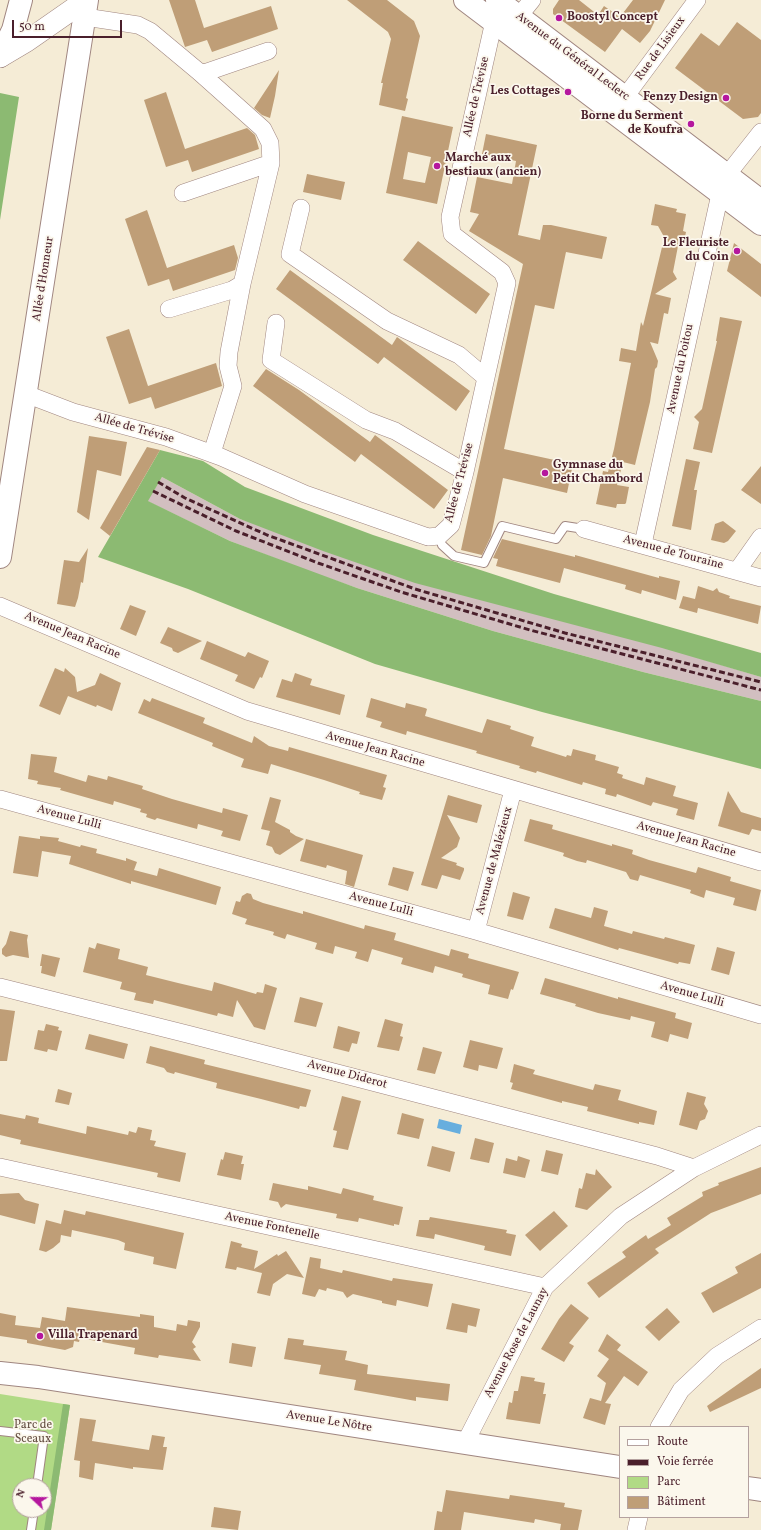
<!DOCTYPE html>
<html>
<head>
<meta charset="utf-8">
<style>
  body { margin:0 }
  #map { position:relative; width:761px; height:1530px; overflow:hidden; background:#f5ecd6; font-family:Vollkorn,serif }
  canvas { display:block }
  .legend { position:absolute; left:619px; top:1426px; width:130px; height:92px; box-sizing:border-box; background:#fbf7ec; border:1px solid #b4a19f; margin:0; padding:5px 7px; list-style:none; font-size:12px; color:#4a1f2b }
  .legend li { display:flex; align-items:center; gap:8px; height:20px }
  .legend b { width:20px; border:1px solid #b4a19f }
  .north { position:absolute; left:12px; top:1478px; width:40px; height:40px; box-sizing:border-box; background:#fbf7ec; border:1px solid #b4a19f; border-radius:50%; rotate:292deg; font-size:11px; font-weight:700; line-height:16px; text-align:center; color:#4a1f2b }
  .north::after { content:''; display:block; margin:auto; width:14px; height:18px; background:#b5179e; clip-path:polygon(50% 0,100% 100%,50% 72%,0 100%) }
  .scale { position:absolute; left:12px; top:20px; width:110px; height:18px; box-sizing:border-box; border:2px solid #4a1f2b; border-top:0; padding-left:5px; font-size:12px; line-height:14px; white-space:nowrap; color:#4a1f2b; -webkit-text-stroke:3px #fbf7ec; paint-order:stroke }
</style>
</head>
<body>
<div id="map">
<canvas width="761" height="1530"></canvas>
<ul class="legend">
<li><b style="height:5px;background:#fff"></b>Route</li>
<li><b style="height:5px;background:#4a1f2b"></b>Voie ferrée</li>
<li><b style="height:11px;background:#b1da85"></b>Parc</li>
<li><b style="height:11px;background:#bf9e77"></b>Bâtiment</li>
</ul>
<div class="north">N</div>
<div class="scale">50 m</div>
</div>
<script>
const context = document.querySelector('canvas').getContext('2d');
context.lineJoin = 'round';
function fillPath(path, color) { context.fillStyle = color; context.fill(path, 'evenodd'); }
const poly = rows => new Path2D(rows.map(r => 'M' + r).join(''));
function strokePath(path, color, width, dash) { context.strokeStyle = color; context.lineWidth = width; context.lineCap = dash ? 'butt' : 'round'; context.setLineDash(dash || []); context.stroke(path); }
function drawText(font, color, halo, rows, align = 'center') {
  context.font = font + ' Vollkorn,serif'; context.lineWidth = 3.5; context.setLineDash([]); context.textBaseline = 'middle'; context.strokeStyle = halo; context.fillStyle = color; for (const [text, x, y, turn = 0] of rows) {
    context.save(); context.translate(x, y); context.rotate((+turn || 0) * Math.PI / 180); context.textAlign = isNaN(turn) ? turn : align; if (halo) context.strokeText(text, 0, 0); context.fillText(text, 0, 0); context.restore();
  }
}
fillPath(poly([
  [162,477,240,519,761,677,761,701,643,672,493,631,357,588,314,573,230,541,147,501]
]), '#d2bfc0');
fillPath(poly([
  [0,1394,70,1405,51,1530,0,1530],
  [20,1486,44,1486,44,1510,20,1510]
]), '#b1da85');
fillPath(poly([
  [0,93,19,97,0,220],
  [160,450,203,461,245,487,373,535,554,594,761,653,761,677,662,648,415,583,323,551,240,519,162,477,148,501,230,541,357,588,493,631,643,672,761,701,761,769,542,712,375,664,188,589,98,557],
  [63,1404,70,1405,51,1530,44,1530]
]), '#8cba72');
fillPath(poly([
  [439,1119,462,1125,460,1134,437,1128]
]), '#67aede');
fillPath(poly([
  [169,0,195,0,204,28,271,6,278,29,212,52,207,40,185,47],
  [347,0,387,0,414,21,420,36,406,98,408,99,405,111,379,105,383,83,381,83,391,39,388,32],
  [559,0,579,0,598,15,604,6,620,17,633,0,665,0,650,31,640,43,622,29,605,52,553,14,553,9],
  [737,22,761,40,761,113,758,117,743,119,675,68,701,33,719,46],
  [279,70,275,96,270,118,262,115,254,108],
  [166,92,185,149,247,128,255,135,259,149,192,172,188,160,166,167,144,100],
  [402,116,453,127,437,204,386,193],
  [408,152,431,157,425,183,403,179],
  [486,134,537,145,518,235,540,240,543,225,551,225,607,237,602,259,566,252,554,309,535,305,504,449,573,464,567,493,503,478,491,536,482,555,461,550,523,264,469,231,479,214,470,212,477,177,512,184,516,161,482,154],
  [307,174,345,182,341,200,303,192],
  [655,204,677,209,676,212,686,214,683,231,686,232,683,247,678,246,673,272,677,279,655,294,671,298,668,314,664,313,658,344,650,342,658,361,657,367,655,369,650,402,635,465,623,462,617,485,629,487,626,503,625,504,617,504,616,508,596,504,603,471,608,472,614,449,631,363,619,361,621,348,636,351,641,322,643,326,663,243,663,235,658,226,651,225],
  [147,210,167,268,234,245,238,258,235,270,173,291,169,279,148,286,125,219],
  [418,241,490,294,476,314,403,260],
  [734,243,761,264,761,297,727,271],
  [290,270,392,345,397,337,470,391,456,411,384,357,378,364,276,289],
  [720,317,742,321,712,453,693,449,699,422,694,417,702,409,717,341,716,341],
  [129,329,148,386,216,363,222,386,155,409,151,397,129,404,106,337],
  [266,369,299,390,370,442,375,435,448,490,434,509,361,454,355,462,253,386],
  [89,436,127,442,121,476,97,470,89,520,77,512],
  [147,447,160,450,110,536,100,528],
  [686,459,700,462,694,490,697,490,691,530,672,526],
  [761,466,761,504,741,490],
  [723,521,736,531,728,541,724,543,711,540,715,524],
  [502,539,575,557,575,555,659,578,659,576,680,581,676,600,642,590,641,594,625,589,626,585,564,568,560,583,496,566,498,559,493,558],
  [88,548,83,583,81,582,78,598,75,607,57,604,64,560,79,562],
  [698,586,713,591,717,588,719,592,730,596,729,598,761,606,758,624,698,608,697,613,679,608,683,596,695,599],
  [130,605,146,611,136,636,120,629],
  [168,627,202,641,178,653,173,651,172,648,160,643],
  [207,641,245,657,248,652,269,661,262,678,260,677,254,689,235,681,238,675,200,659],
  [55,668,64,672,65,668,75,677,77,692,95,685,100,673,121,683,112,711,97,705,96,707,68,696,60,715,39,706],
  [295,673,312,679,310,685,345,695,340,715,276,697,282,679,292,682],
  [152,698,205,718,203,723,252,743,254,736,269,746,288,751,289,747,387,775,383,787,386,788,382,800,359,794,360,792,324,780,271,764,268,774,241,767,244,759,212,746,213,743,138,713,144,699,150,702],
  [371,698,405,708,406,703,425,708,427,709,425,716,482,733,487,719,511,726,510,729,534,737,531,746,566,757,567,755,571,756,573,749,596,755,595,760,619,767,617,773,623,775,622,778,644,785,646,777,676,786,673,796,698,803,694,820,676,815,678,809,653,802,651,806,617,794,616,797,605,794,606,789,583,782,582,785,537,771,536,773,519,768,520,766,476,753,477,751,407,731,406,735,380,727,382,722,366,717],
  [31,754,57,757,54,772,86,782,88,775,107,780,108,776,143,786,142,789,172,799,222,813,223,808,248,815,240,841,221,836,223,831,198,824,197,829,157,818,155,820,146,817,147,814,140,812,141,809,114,801,113,805,60,790,61,788,37,784,38,781,28,779],
  [728,791,741,812,761,818,761,831,752,829,749,835,718,826],
  [448,795,482,805,477,823,447,815,460,838,457,847,441,858,457,863,456,865,464,868,464,870,460,880,442,875,437,889,421,885],
  [270,797,281,800,275,822,290,830,290,832,296,836,304,839,280,855,275,853,272,847,266,845,270,831,261,829],
  [530,819,553,825,552,829,612,846,612,844,633,850,632,854,649,860,696,873,698,867,731,877,730,881,761,890,756,911,733,905,735,898,706,890,704,898,690,893,691,890,640,875,638,881,630,879,626,872,587,860,586,863,577,861,563,856,564,853,524,841],
  [19,836,40,839,40,836,59,838,58,841,80,847,81,845,97,849,96,853,126,861,126,858,137,862,134,870,157,876,159,868,221,887,216,905,131,881,131,884,69,864,71,856,42,851,38,877,13,873],
  [306,839,363,855,354,887,345,884,347,871,327,865,326,868,300,861],
  [393,867,414,872,408,891,388,885],
  [513,892,530,897,523,920,507,916],
  [247,893,251,894,253,899,263,903,303,914,303,911,364,929,365,925,396,933,394,940,449,956,451,949,469,954,468,958,519,972,513,990,511,989,508,999,488,994,490,985,462,977,463,974,435,966,433,973,401,964,403,958,372,949,368,962,355,958,357,952,335,946,333,954,315,949,317,943,287,934,285,939,273,935,274,932,245,924,247,919,232,914,236,901,240,902,242,896],
  [594,907,608,911,604,926,632,934,633,931,664,939,665,937,695,945,690,964,679,962,678,964,619,948,618,950,549,928,555,908,591,918],
  [10,931,28,935,27,940,29,958,13,955,6,957,2,954,2,949,6,944],
  [97,943,120,949,118,959,148,967,146,975,178,983,212,991,214,982,256,994,257,992,263,993,265,984,277,988,265,1030,254,1027,237,1000,233,1017,218,1013,217,1016,154,1000,153,1004,134,1000,136,993,120,989,122,982,83,972,89,947,95,949],
  [717,947,735,952,729,975,711,970],
  [42,954,60,958,55,977,41,973,42,966,40,966],
  [545,978,618,999,618,997,676,1013,675,1018,692,1023,688,1039,670,1034,668,1042,651,1037,655,1022,631,1016,630,1020,598,1013,575,1006,576,1004,540,994],
  [300,997,323,1003,316,1027,294,1022],
  [0,1009,15,1011,7,1061,0,1061],
  [385,1019,403,1024,400,1036,403,1037,399,1051,377,1047],
  [46,1024,59,1027,58,1030,62,1031,57,1051,48,1049,47,1052,34,1049,38,1030,44,1031],
  [338,1026,360,1032,357,1044,352,1043,349,1052,333,1048],
  [89,1034,128,1044,124,1059,85,1049],
  [470,1040,503,1048,497,1069,479,1065,478,1071,463,1067],
  [150,1046,205,1060,204,1064,311,1090,306,1107,300,1106,299,1109,261,1099,216,1088,217,1083,175,1072,174,1074,167,1072,164,1068,146,1063],
  [423,1047,442,1052,435,1074,417,1070],
  [514,1064,535,1070,533,1074,593,1090,595,1084,621,1090,618,1100,657,1111,654,1125,639,1122,639,1124,587,1111,588,1107,562,1101,562,1103,511,1089,513,1083,510,1082],
  [58,1089,72,1093,69,1105,55,1102],
  [687,1092,706,1097,704,1104,708,1111,705,1119,700,1121,697,1130,679,1125],
  [342,1096,361,1101,348,1150,333,1147,337,1131,333,1130],
  [402,1113,424,1119,419,1139,397,1134],
  [0,1114,25,1119,26,1115,39,1118,38,1123,86,1134,87,1126,128,1135,129,1131,136,1133,138,1127,152,1130,150,1140,156,1141,154,1146,186,1153,180,1182,157,1177,158,1173,20,1144,21,1140,0,1135],
  [475,1138,494,1143,489,1163,470,1159],
  [432,1146,455,1152,450,1172,427,1166],
  [546,1150,563,1154,558,1175,541,1171],
  [225,1152,243,1156,241,1164,244,1164,241,1180,217,1175,221,1159,223,1160],
  [518,1156,530,1160,525,1178,503,1173,506,1158,517,1161],
  [761,1167,761,1194,711,1213,655,1249,659,1253,599,1298,587,1283,626,1257,622,1252,646,1235,648,1239,671,1225,667,1218,703,1196,702,1192,719,1185,718,1183],
  [596,1169,612,1187,587,1210,575,1207,579,1188,582,1189,586,1173,595,1175],
  [273,1183,308,1190,308,1186,341,1194,343,1188,374,1196,373,1200,403,1207,399,1225,394,1224,394,1226,359,1218,358,1222,336,1218,337,1214,286,1204,281,1208,278,1202,269,1200],
  [19,1193,25,1200,39,1204,35,1224,0,1215,0,1194],
  [64,1210,85,1215,86,1211,184,1233,176,1269,153,1264,154,1257,124,1250,125,1243,118,1240,72,1230,71,1237,61,1235,60,1242,53,1248,46,1252,39,1250,46,1220,61,1224],
  [554,1211,568,1226,540,1251,525,1235],
  [430,1217,507,1230,506,1233,516,1235,511,1256,484,1250,485,1246,435,1234,434,1239,416,1236,419,1220,429,1220],
  [231,1241,242,1244,241,1247,258,1251,254,1269,277,1254,278,1256,286,1251,304,1278,287,1274,273,1284,270,1296,257,1293,262,1273,237,1267,236,1270,225,1268],
  [761,1253,761,1288,713,1313,701,1293,738,1273,735,1267],
  [310,1257,321,1259,320,1268,342,1273,343,1270,392,1281,393,1278,433,1284,428,1307,397,1300,396,1306,382,1303,382,1301,353,1294,347,1298,343,1292,327,1288,326,1291,319,1289,315,1297,302,1294],
  [452,1303,480,1309,476,1327,468,1325,467,1333,446,1329],
  [571,1304,589,1318,569,1343,574,1346,564,1362,541,1349,559,1319],
  [67,1307,140,1317,140,1314,154,1316,154,1327,176,1331,177,1324,187,1326,188,1320,200,1322,200,1327,192,1342,196,1347,193,1349,201,1361,159,1355,158,1358,134,1354,135,1348,80,1338,79,1342,74,1341,73,1347,65,1350,27,1343,27,1340,0,1336,0,1313,16,1316,15,1325,40,1328,42,1317,65,1321],
  [667,1308,680,1322,659,1341,645,1327],
  [607,1334,621,1345,617,1350,648,1372,638,1386,624,1376,605,1403,611,1404,605,1425,583,1418,590,1398,601,1401,606,1383,597,1376,609,1359,598,1351],
  [288,1338,304,1340,303,1345,347,1351,345,1360,368,1365,367,1374,450,1384,448,1401,416,1397,416,1401,354,1390,356,1380,319,1374,321,1365,284,1359],
  [232,1343,256,1347,252,1367,229,1363],
  [761,1368,761,1388,710,1412,707,1406],
  [521,1376,535,1378,534,1381,545,1383,543,1394,546,1394,540,1424,506,1419,509,1402,512,1403,514,1391,518,1391],
  [80,1418,96,1420,92,1441,149,1450,152,1435,165,1437,163,1447,167,1447,163,1470,133,1467,133,1469,95,1463,93,1480,79,1477,80,1461,74,1460],
  [446,1490,509,1499,510,1495,565,1503,564,1507,582,1510,578,1530,560,1530,561,1524,535,1519,534,1523,464,1512,461,1530,434,1530,437,1511,442,1512],
  [214,1507,241,1511,238,1530,211,1527]
]), '#bf9e77');
const service = poly([
  [439,536,442,545,454,556,484,563,502,526,556,539,565,526,584,529],
  [0,1431,44,1436,37,1486],
  [31,1530,34,1510]
]);
const minor = poly([
  [519,16,532,0],
  [85,17,138,25,150,31,198,71,204,73,268,51],
  [625,97,697,0],
  [727,175,761,132],
  [183,193,271,163,270,143,263,129,198,71],
  [301,208,290,254,387,321,459,355,485,377],
  [169,309,232,290,242,284,271,163],
  [276,323,271,360,366,420,395,431,465,472],
  [26,394,73,412,166,437,221,457,305,494,428,537,439,536,451,525,465,472,507,283,502,272,452,234,450,217,494,21],
  [212,453,233,386,228,366,229,352,242,284],
  [584,529,761,578],
  [643,544,720,194],
  [737,571,761,537],
  [0,606,247,711,761,862],
  [0,799,476,931,761,1015],
  [476,931,513,790],
  [0,987,191,1035,657,1156,694,1168],
  [0,1167,545,1287],
  [659,1427,681,1390,717,1356,761,1328],
  [465,1443,545,1287,621,1216,694,1168,761,1135],
  [636,1530,639,1517]
]);
const tertiary = poly([
  [0,57,27,41,86,0]
]);
const secondary = poly([
  [0,56,13,30,21,0],
  [0,557,87,0],
  [0,1373,38,1377,620,1467],
  [748,1488,761,1490]
]);
const primary = poly([
  [465,0,761,224],
  [497,0,761,201]
]);
strokePath(service, '#a08680', 10);
strokePath(minor, '#a08680', 18);
strokePath(tertiary, '#a08680', 22);
strokePath(secondary, '#a08680', 24);
strokePath(primary, '#a08680', 24);
strokePath(service, '#fff', 8);
strokePath(minor, '#fff', 17);
strokePath(tertiary, '#fff', 21);
strokePath(secondary, '#fff', 22);
strokePath(primary, '#fff', 22);
strokePath(poly([
  [158,482,185,498,267,535,415,589,565,633,761,682],
  [153,491,236,531,318,563,401,592,530,630,761,690]
]), '#4a1f2b', 3, [6, 3]);
for (const [x, y, r, color] of [
  [559,18,4,"#b5179e"],
  [568,92,4,"#b5179e"],
  [726,98,4,"#b5179e"],
  [691,124,4,"#b5179e"],
  [437,166,4,"#b5179e"],
  [737,251,4,"#b5179e"],
  [545,473,4,"#b5179e"],
  [40,1336,4,"#b5179e"]
]) { const dot = new Path2D(); dot.arc(x, y, r, 0, 2 * Math.PI); context.fillStyle = color; context.fill(dot); strokePath(dot, '#fbf7ec', 1.5); }
drawText('bold 12px', '#4a1f2b', '#fbf7ec', [
  ["Boostyl Concept",567,18],
  ["Les Cottages",560,92,"right"],
  ["Fenzy Design",718,98,"right"],
  ["Borne du Serment",683,117,"right"],
  ["de Koufra",683,131,"right"],
  ["Marché aux",445,159],
  ["bestiaux (ancien)",445,173],
  ["Le Fleuriste",729,244,"right"],
  ["du Coin",729,258,"right"],
  ["Gymnase du",553,466],
  ["Petit Chambord",553,480],
  ["Villa Trapenard",48,1336]
], 'left');
drawText('12px', '#4a1f2b', '#fbf7ec', [
  ["Rue de Lisieux",661,49,-54],
  ["Avenue du Général Leclerc",572,57,37],
  ["Allée de Trévise",477,97,-77],
  ["Allée d'Honneur",44,279,-81],
  ["Avenue du Poitou",681,369,-78],
  ["Allée de Trévise",134,429,16],
  ["Allée de Trévise",460,483,-75],
  ["Avenue de Touraine",673,553,15],
  ["Avenue Jean Racine",72,636,23],
  ["Avenue Jean Racine",375,750,16],
  ["Avenue Lulli",69,818,15],
  ["Avenue Jean Racine",686,840,16],
  ["Avenue de Malézieux",495,861,-75],
  ["Avenue Lulli",381,905,15],
  ["Avenue Lulli",692,995,16],
  ["Avenue Diderot",347,1075,15],
  ["Avenue Fontenelle",272,1227,12],
  ["Avenue Rose de Launay",517,1343,-62],
  ["Avenue Le Nôtre",329,1422,9]
]);
drawText('12px', '#644e42', '#fbf7ec', [
  ["Parc de",33,1426],
  ["Sceaux",33,1440]
]);
</script>
</body>
</html>
